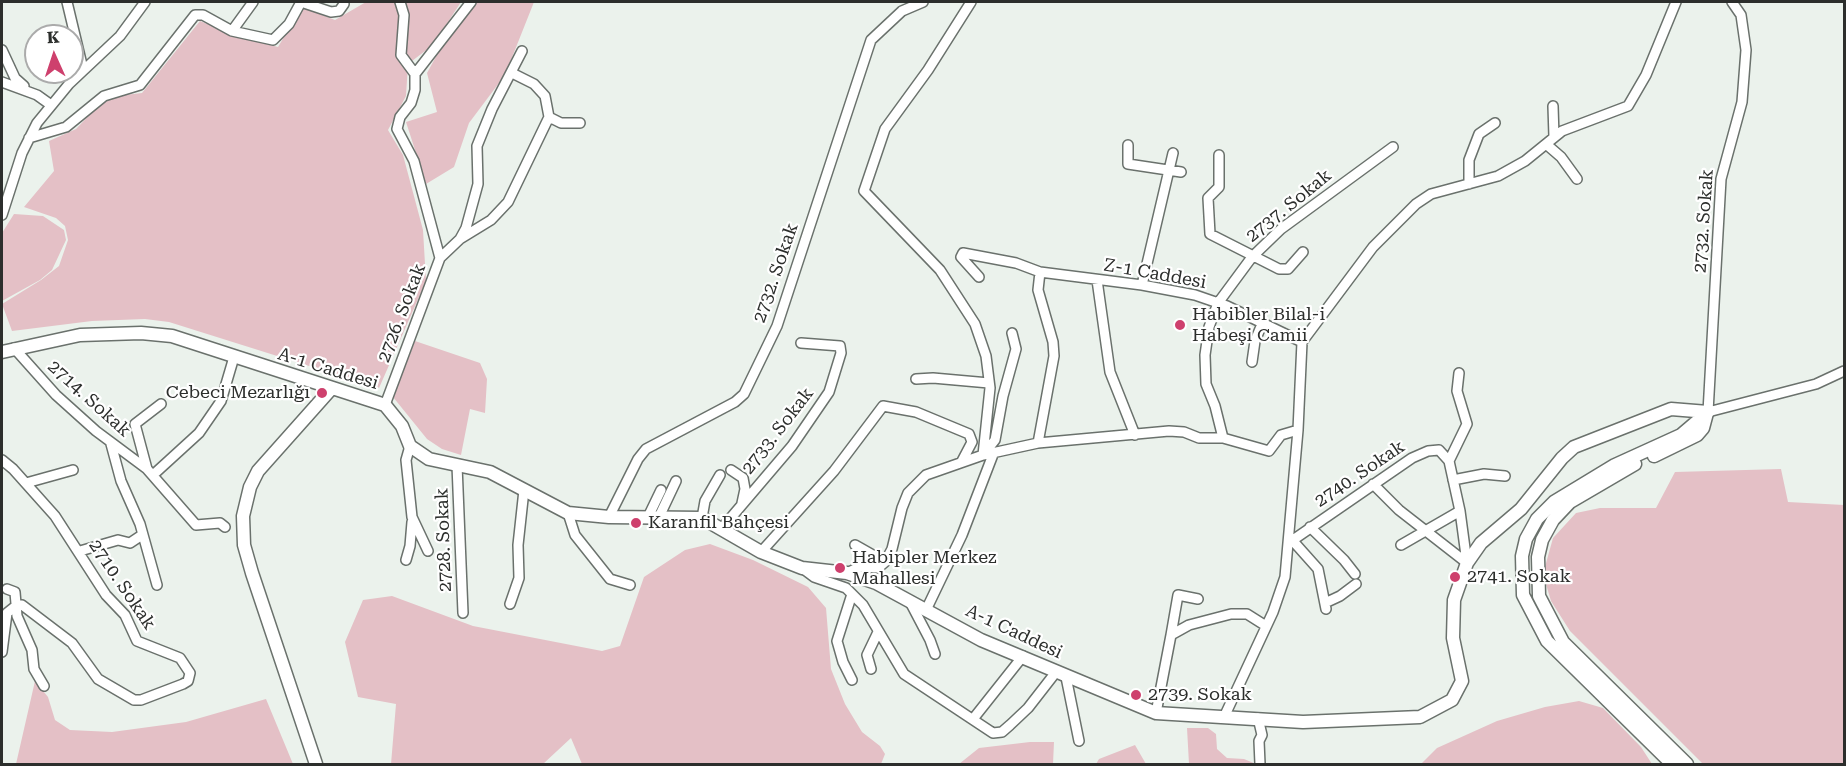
<!DOCTYPE html>
<html>
<head>
<meta charset="utf-8">
<style>
  body { margin:0 }
  #map { position:relative; width:1846px; height:766px; overflow:hidden; background:#ebf2ec; font-family:"Roboto Serif",serif }
  canvas { display:block }
  .frame { position:absolute; inset:0; border:3px solid #2c2e2c; pointer-events:none }
  .north { position:absolute; left:24px; top:24px; width:60px; height:60px; box-sizing:border-box; background:#fff; border:2px solid #ababab; border-radius:50%; rotate:357deg; font-size:16px; font-weight:700; line-height:24px; text-align:center; color:#2c2e2c }
  .north::after { content:''; display:block; margin:auto; width:21px; height:27px; background:#ce406d; clip-path:polygon(50% 0,100% 100%,50% 72%,0 100%) }
</style>
</head>
<body>
<div id="map">
<canvas width="1846" height="766"></canvas>
<div class="frame"></div>
<div class="north">K</div>
</div>
<script>
const context = document.querySelector('canvas').getContext('2d');
context.lineJoin = 'round';
function fillPath(path, color) { context.fillStyle = color; context.fill(path, 'evenodd'); }
const poly = rows => new Path2D(rows.map(r => 'M' + r).join(''));
function strokePath(path, color, width, dash) { context.strokeStyle = color; context.lineWidth = width; context.lineCap = dash ? 'butt' : 'round'; context.setLineDash(dash || []); context.stroke(path); }
function drawText(font, color, halo, rows, align = 'center') {
  context.font = font + ' "Roboto Serif",serif'; context.lineWidth = 4.5; context.setLineDash([]); context.textBaseline = 'middle'; context.strokeStyle = halo; context.fillStyle = color; for (const [text, x, y, turn = 0] of rows) {
    context.save(); context.translate(x, y); context.rotate((+turn || 0) * Math.PI / 180); context.textAlign = isNaN(turn) ? turn : align; if (halo) context.strokeText(text, 0, 0); context.fillText(text, 0, 0); context.restore();
  }
}
fillPath(poly([
  [366,2,461,2,433,45,408,64,406,96,388,130,403,155,423,230,426,281,379,388,169,322,145,319,92,321,12,331,2,304,41,280,59,266,68,240,65,226,56,218,24,207,54,171,49,141,76,129,98,106,116,96,142,93,200,21,237,36,278,47,302,7,335,20],
  [466,2,534,2,505,75,469,123,454,167,426,184,406,122,437,112,427,73],
  [14,214,43,216,64,230,66,240,52,270,40,280,2,301,2,233],
  [415,341,480,363,487,379,485,413,470,409,461,455,442,449,427,439,393,397],
  [1781,469,1788,502,1844,505,1844,764,1703,764,1570,631,1551,601,1543,574,1553,538,1576,513,1600,508,1656,508,1675,472],
  [710,544,753,560,808,587,826,608,831,669,845,704,862,732,880,746,885,754,881,764,582,764,571,738,543,764,391,764,396,704,358,697,345,642,363,600,392,596,473,626,602,651,620,646,644,577,685,550],
  [35,681,48,697,55,720,70,730,112,732,186,722,266,699,293,764,16,764],
  [1579,701,1603,708,1641,747,1652,764,1421,764,1437,748,1497,721,1545,707],
  [1187,728,1208,728,1216,734,1217,749,1227,758,1244,759,1256,764,1189,764],
  [1030,742,1054,742,1053,764,959,764,979,748],
  [1135,745,1146,764,1096,764,1099,759]
]), '#e4c0c6');
const minor = poly([
  [67,2,83,69],
  [301,2,331,12,339,11,344,4],
  [400,2,404,15,401,55,415,74,415,90,411,103,400,117,397,129,414,161,440,258],
  [971,2,928,70,885,129,864,191,940,270,975,324,986,356,990,388,983,455],
  [1732,2,1741,15,1746,50,1742,102,1721,179,1708,412,1816,384,1844,371],
  [232,31,253,2],
  [2,50,15,78,24,86],
  [415,74,471,2],
  [2,82,37,95,51,105],
  [1553,106,1554,137],
  [549,117,561,123,580,123],
  [29,138,66,127,104,96,140,85,195,15,203,15,232,31,273,40,289,24,301,2],
  [1546,144,1561,157,1577,179],
  [1128,145,1128,164,1181,172],
  [1219,155,1219,187,1208,198,1210,234,1279,269,1288,269,1303,252],
  [1469,184,1469,160,1479,134,1495,123],
  [2,215,22,153,37,123,69,84,120,36,145,2],
  [460,239,491,220,508,202,549,117,545,96,534,84,512,73],
  [979,277,961,257,963,253,1016,263,1040,272,1142,285,1195,295,1227,306,1302,342,1298,430,1285,577,1273,612,1225,715],
  [1097,280,1110,372,1135,435],
  [1142,285,1173,153],
  [1302,342,1373,247,1416,204,1431,194,1498,176,1525,161,1562,131,1628,106,1646,75,1676,2],
  [14,348,56,395,96,431,147,469,196,525,220,523,225,527],
  [1252,362,1255,341,1262,324],
  [916,379,933,378,989,383],
  [385,405,440,258,460,239,466,228,478,184,477,146,492,109,522,51],
  [1298,430,1281,435,1269,451,1223,438,1215,406,1206,384,1205,355,1209,327,1218,303,1252,257,1281,229,1393,147],
  [1038,443,1169,431,1184,432,1199,438,1223,438],
  [111,444,121,481,140,524,157,585],
  [410,446,406,460,412,517,428,551],
  [983,455,995,440,1003,396,1016,349,1012,333],
  [2,460,13,469,55,516,106,595,125,615,137,641,180,658,190,673,188,681,183,684,141,700,134,700,98,679,72,643,22,605,17,605,7,613,2,652],
  [1449,461,1467,424,1457,391,1459,373],
  [457,465,463,613],
  [147,469,135,424,161,404],
  [731,470,743,478,745,489,742,503],
  [153,475,199,433,221,401,234,357],
  [1453,480,1484,474,1505,476],
  [26,483,73,470],
  [1373,484,1399,510,1467,563],
  [568,513,575,535,610,579,630,585],
  [609,517,638,459,646,449,735,402,744,394,777,326,871,40,902,11,923,2],
  [648,517,661,490],
  [659,517,676,481],
  [702,518,705,501,720,475],
  [723,527,792,446,829,392,841,353,840,346,801,343],
  [1310,527,1344,560,1355,574],
  [1293,541,1318,569,1326,609],
  [1290,542,1412,458,1428,451,1439,450,1449,461,1460,511,1467,563],
  [855,545,885,562],
  [1401,545,1460,511],
  [80,551,118,540,130,543,142,535],
  [761,552,834,471,883,406,916,412,969,434,972,442,962,461],
  [406,560,410,546,412,522],
  [802,568,814,577,846,588,863,605,904,674,993,733,1002,732,1010,725,1028,708,1056,672],
  [847,573,859,567,878,568,885,562,892,549,902,508,908,493,926,475,983,455,1038,443,1054,356,1053,342,1038,290,1040,272],
  [7,589,15,592,17,616,32,650,34,669,44,686],
  [852,594,837,641,843,662,852,680],
  [909,600,930,640,935,654],
  [1325,603,1340,596,1356,584],
  [510,604,519,578,518,545,524,490],
  [927,608,962,535,994,452],
  [1171,635,1178,595,1198,599],
  [871,669,867,655,878,632],
  [1066,677,1079,741],
  [1156,713,1171,635,1189,625,1231,614,1247,614,1266,626],
  [1258,718,1262,735,1259,741,1260,764],
  [973,719,1023,656]
]);
const major = poly([
  [2,352,80,335,141,333,172,336,385,405,402,426,410,446,429,459,490,472,568,513,609,517,702,518,761,552,802,568,847,573,876,583,981,640,1156,713,1303,722,1420,717,1452,700,1462,681,1453,638,1454,600,1467,563,1481,543,1521,509,1562,458,1574,447,1671,409,1708,412],
  [1654,456,1697,435,1703,428,1707,413],
  [1635,464,1570,502,1553,520,1542,540,1538,557,1539,596,1563,642,1687,764],
  [316,764,252,573,244,545,243,516,250,487,258,471,331,389],
  [1672,764,1547,641,1523,595,1522,556,1526,539,1537,519,1554,502,1615,465,1681,435,1708,412]
]);
strokePath(minor, '#6a716c', 12);
strokePath(major, '#6a716c', 15);
strokePath(minor, '#fff', 9);
strokePath(major, '#fff', 12);
for (const [x, y, r, color] of [
  [1180,325,6,"#ce406d"],
  [322,393,6,"#ce406d"],
  [636,523,6,"#ce406d"],
  [840,568,6,"#ce406d"],
  [1455,577,6,"#ce406d"],
  [1136,695,6,"#ce406d"]
]) { const dot = new Path2D(); dot.arc(x, y, r, 0, 2 * Math.PI); context.fillStyle = color; context.fill(dot); strokePath(dot, '#fff', 2); }
drawText('18px', '#2c2e2c', '#fff', [
  ["2737. Sokak",1289,206,-39],
  ["2732. Sokak",1704,221,-86],
  ["2732. Sokak",776,273,-71],
  ["Z-1 Caddesi",1155,274,10],
  ["2726. Sokak",402,313,-69],
  ["A-1 Caddesi",328,369,17],
  ["2714. Sokak",89,399,42],
  ["2733. Sokak",778,431,-52],
  ["2740. Sokak",1360,474,-34],
  ["2728. Sokak",444,540,-92],
  ["2710. Sokak",122,585,56],
  ["A-1 Caddesi",1014,632,25]
]);
drawText('18px', '#2c2e2c', '#fff', [
  ["Habibler Bilal-i",1192,315],
  ["Habeşi Camii",1192,336],
  ["Cebeci Mezarlığı",310,393,"right"],
  ["Karanfil Bahçesi",648,523],
  ["Habipler Merkez",852,558],
  ["Mahallesi",852,579],
  ["2741. Sokak",1467,577],
  ["2739. Sokak",1148,695]
], 'left');
</script>
</body>
</html>
